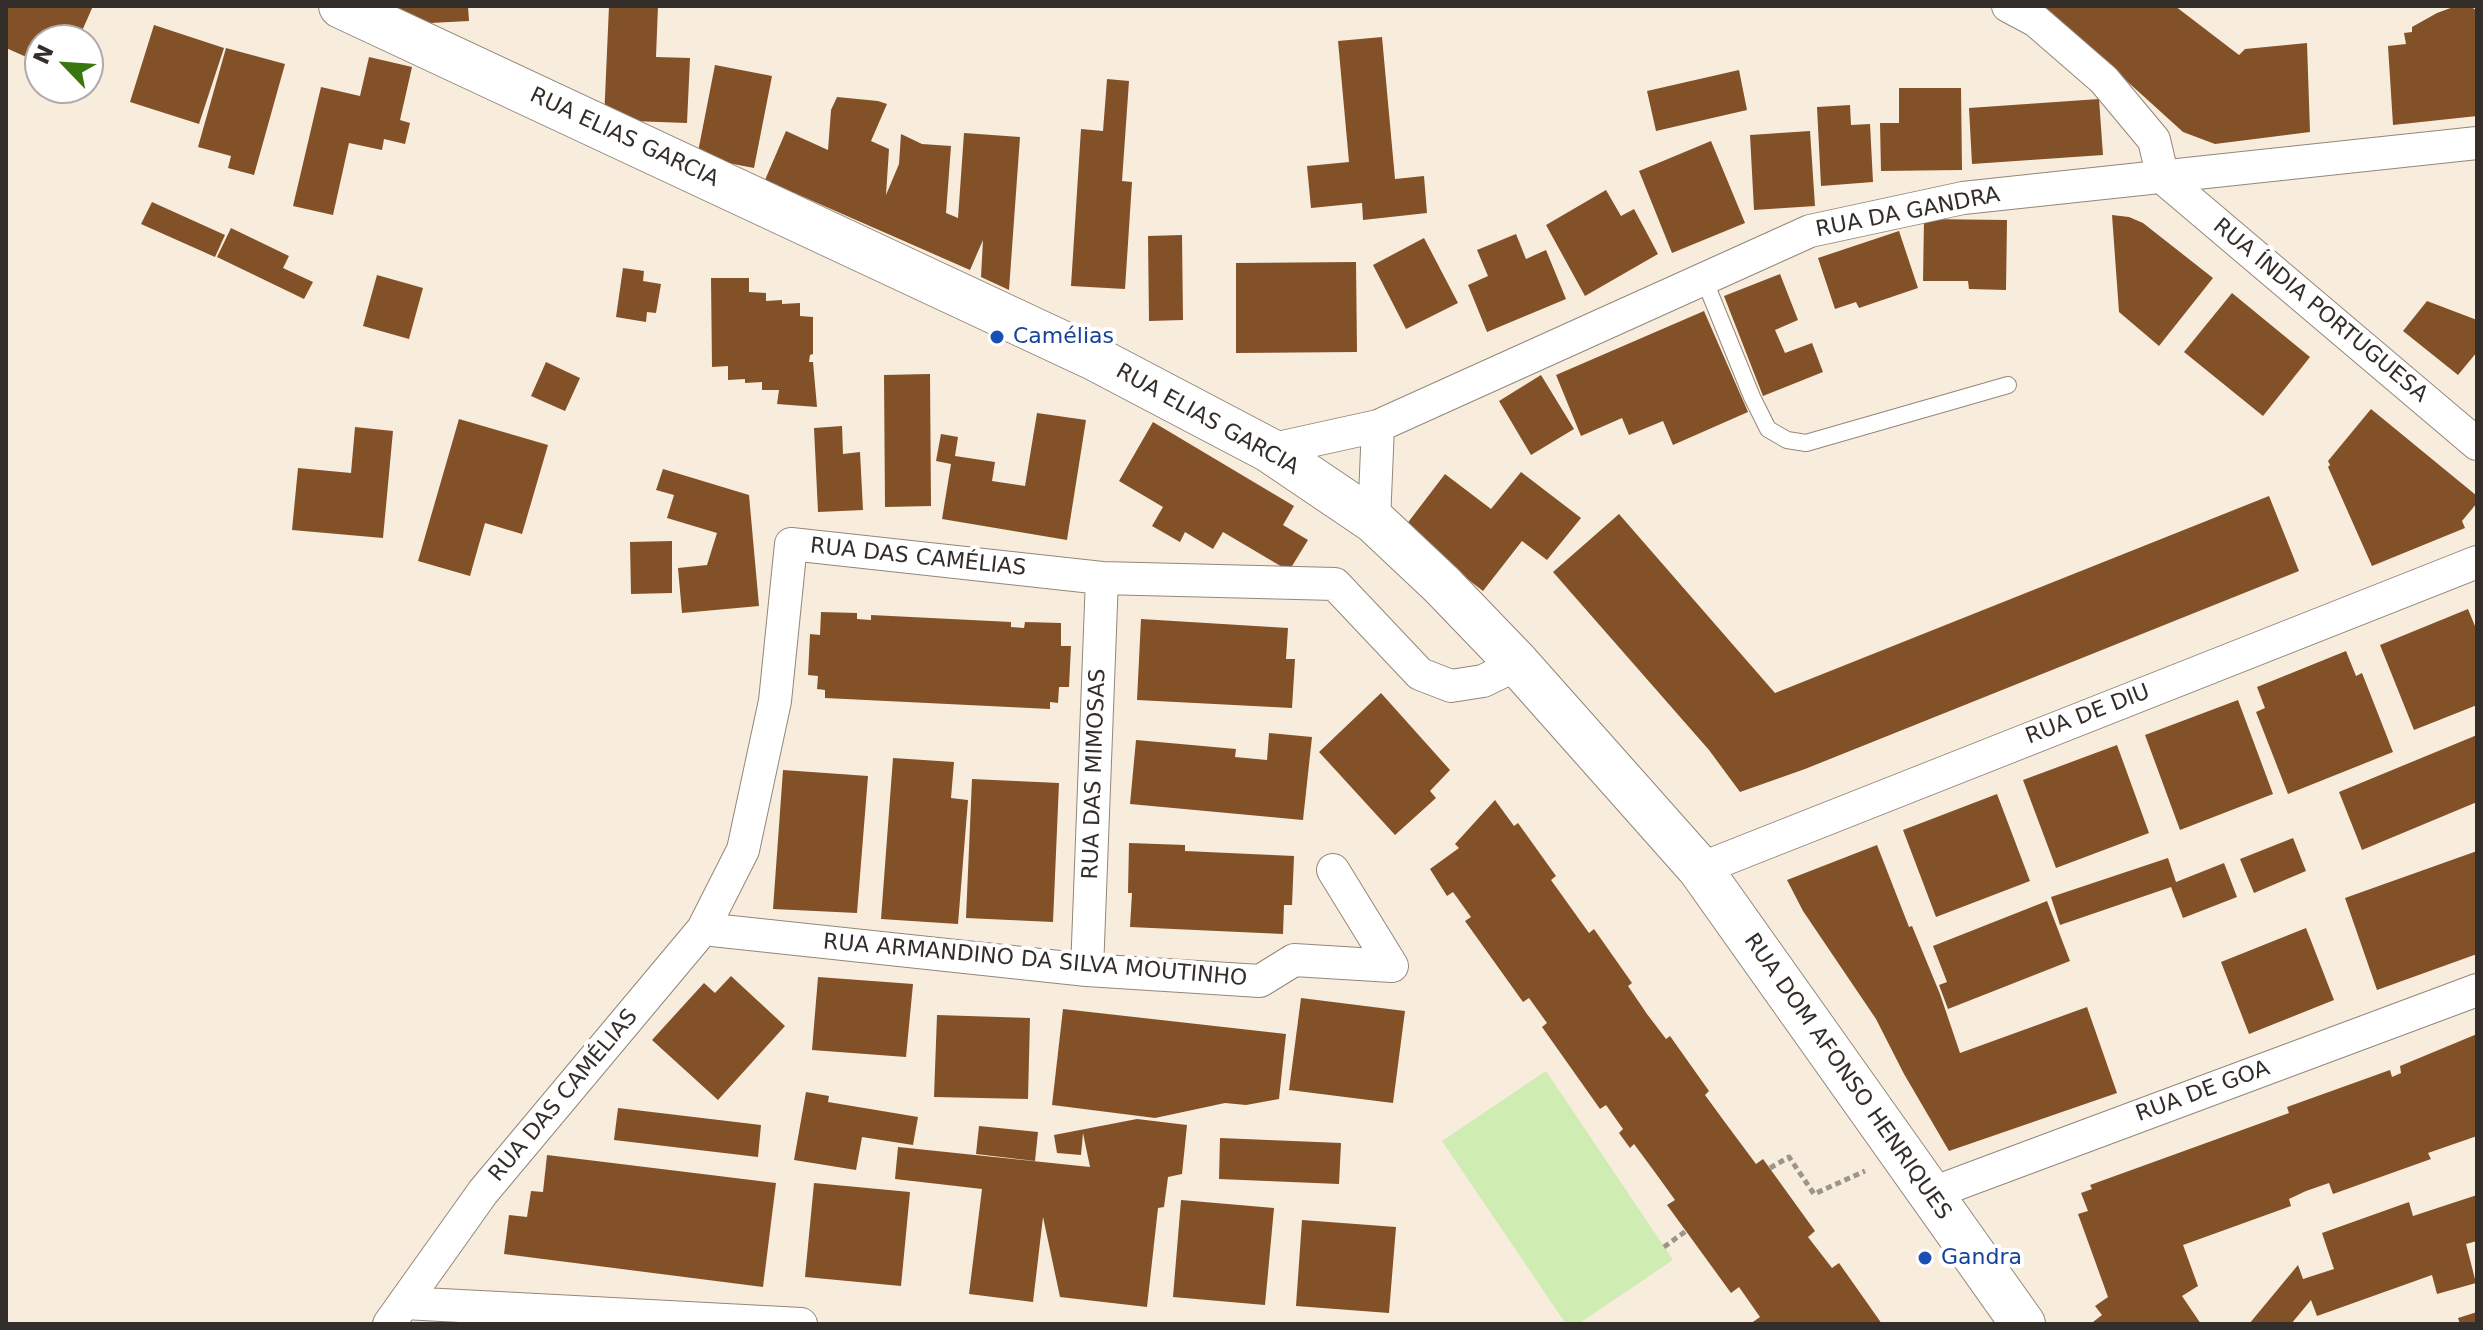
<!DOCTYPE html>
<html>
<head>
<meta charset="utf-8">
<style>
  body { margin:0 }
  #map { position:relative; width:2483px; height:1330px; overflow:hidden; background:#f8ecdd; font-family:"DejaVu Sans",sans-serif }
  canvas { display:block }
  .frame { position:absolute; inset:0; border:8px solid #332e29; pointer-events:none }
  .north { position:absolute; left:24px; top:24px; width:80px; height:80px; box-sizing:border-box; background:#fff; border:2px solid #adaba9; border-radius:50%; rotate:295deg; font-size:22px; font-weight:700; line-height:32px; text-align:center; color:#332e29 }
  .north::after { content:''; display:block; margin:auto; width:28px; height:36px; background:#39760f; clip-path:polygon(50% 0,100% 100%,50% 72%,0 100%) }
</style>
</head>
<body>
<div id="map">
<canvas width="2483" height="1330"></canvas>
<div class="frame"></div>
<div class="north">N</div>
</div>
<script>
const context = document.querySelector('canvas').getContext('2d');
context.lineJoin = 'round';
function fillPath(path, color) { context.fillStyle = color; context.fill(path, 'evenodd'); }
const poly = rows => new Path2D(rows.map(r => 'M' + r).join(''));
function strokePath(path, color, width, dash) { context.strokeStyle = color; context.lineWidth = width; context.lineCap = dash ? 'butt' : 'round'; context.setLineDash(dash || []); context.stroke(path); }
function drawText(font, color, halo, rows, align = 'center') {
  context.font = font + ' "DejaVu Sans",sans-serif'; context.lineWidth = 8; context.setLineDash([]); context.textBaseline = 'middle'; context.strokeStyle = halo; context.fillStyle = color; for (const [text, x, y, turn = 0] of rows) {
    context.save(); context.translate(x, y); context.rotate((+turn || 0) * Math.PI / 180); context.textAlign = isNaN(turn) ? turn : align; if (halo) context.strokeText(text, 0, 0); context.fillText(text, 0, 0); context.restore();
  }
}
fillPath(poly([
  [1546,1071,1673,1260,1578,1324,1566,1324,1442,1141]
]), '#cfecb3');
fillPath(poly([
  [6,6,93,6,78,40,40,40,40,63,6,48],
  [391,6,468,6,469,21,392,25],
  [609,6,658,6,656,57,690,58,687,123,604,120],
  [2034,6,2175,6,2239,55,2245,49,2307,43,2310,132,2215,144,2183,132,2119,74],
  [2456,6,2470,6,2477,11,2477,116,2393,125,2388,46,2406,44,2404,33,2412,32,2412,27,2437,13],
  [154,25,224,48,199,124,130,102],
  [1382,37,1395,179,1424,176,1427,213,1363,220,1362,203,1311,208,1307,166,1349,162,1338,41],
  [226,48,285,64,254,175,228,168,231,156,198,147],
  [369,57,412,67,400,120,410,123,405,144,384,139,382,150,349,143,333,215,293,206,321,87,360,96],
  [715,65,772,76,754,168,697,157],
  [1739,70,1747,110,1656,131,1647,91],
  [1107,79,1129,81,1122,181,1132,182,1125,289,1071,286,1081,129,1103,131],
  [1899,88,1961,88,1962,170,1881,171,1880,123,1899,123],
  [837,97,878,101,887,104,871,141,889,149,886,195,899,164,901,134,922,144,951,146,946,213,958,218,964,133,1020,137,1009,290,981,277,983,240,970,270,765,180,786,131,828,150,831,110],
  [2099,99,2103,155,1972,164,1969,108],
  [1850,105,1851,125,1870,124,1873,182,1821,186,1817,107],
  [1810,131,1815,206,1754,210,1750,135],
  [1711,141,1745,223,1672,253,1639,171],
  [1606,190,1621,216,1634,209,1658,254,1585,296,1546,225],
  [152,202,225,235,215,257,141,224],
  [2112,215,2129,217,2143,223,2213,278,2159,346,2119,312],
  [1924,219,2007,220,2006,290,1969,289,1968,281,1923,281],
  [231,228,289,256,283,268,313,282,304,299,217,257],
  [1899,231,1918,288,1859,308,1856,302,1835,309,1818,258],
  [1516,234,1526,259,1546,250,1566,299,1487,332,1468,285,1488,276,1477,250],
  [1182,235,1183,320,1149,321,1148,236],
  [1424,238,1458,303,1406,329,1373,265],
  [1356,262,1357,352,1236,353,1236,263],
  [623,268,644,271,643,281,661,284,656,313,647,312,646,322,616,317],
  [1780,274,1798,320,1775,330,1785,353,1812,343,1823,372,1763,396,1724,296],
  [377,275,423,288,409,339,363,326],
  [711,278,749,278,749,292,766,293,766,301,782,300,782,304,800,303,800,316,813,317,813,354,810,355,809,362,813,362,817,407,777,404,779,390,762,390,762,382,745,383,745,379,728,380,728,366,712,367],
  [2232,293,2310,357,2263,416,2184,352],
  [2427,301,2477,320,2477,352,2458,375,2403,331],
  [1704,311,1748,412,1673,445,1663,421,1629,435,1622,418,1581,436,1556,375],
  [546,362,580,378,565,411,531,396],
  [930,374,931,506,885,507,884,375],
  [1541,375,1574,429,1531,455,1499,401],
  [2371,409,2477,496,2477,503,2462,521,2465,528,2372,566,2328,467,2330,465,2328,461],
  [1037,413,1086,420,1067,540,942,519,951,464,936,461,941,434,958,437,955,456,995,462,992,481,1025,486],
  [459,419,548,445,522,534,485,523,470,576,418,561],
  [1153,422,1294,506,1283,525,1308,540,1289,571,1223,532,1213,549,1185,532,1180,542,1152,526,1163,507,1119,481],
  [842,426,843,454,860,452,863,510,818,512,814,428],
  [355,427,393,431,383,538,292,530,298,468,351,473],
  [663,469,749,495,759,606,682,613,678,568,707,565,717,533,667,518,674,495,656,490],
  [1521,472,1581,518,1547,560,1522,541,1483,591,1403,529,1445,474,1491,509],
  [2269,496,2299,571,1805,769,1740,792,1709,750,1553,572,1619,514,1775,693],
  [672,541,672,593,631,594,630,542],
  [2468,609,2477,631,2477,705,2414,730,2380,645],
  [821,612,857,613,857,619,871,620,871,615,1011,622,1011,627,1024,628,1025,622,1061,623,1061,646,1071,646,1069,687,1059,687,1058,703,1050,702,1050,709,825,698,825,690,817,689,818,676,808,675,810,634,820,635],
  [1141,619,1288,628,1286,659,1295,659,1292,708,1137,700],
  [2346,651,2356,676,2362,673,2393,752,2288,794,2256,712,2265,708,2257,687],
  [1381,693,1450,770,1430,791,1436,798,1395,835,1319,752],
  [2238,700,2273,794,2180,830,2145,735],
  [1269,733,1312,737,1303,820,1130,804,1136,740,1236,749,1235,757,1267,760],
  [2477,735,2477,802,2362,850,2339,792],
  [2117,745,2149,833,2056,868,2023,780],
  [893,758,954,762,951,798,968,800,958,924,881,919],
  [783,770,868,776,857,913,773,909],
  [972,779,1059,783,1053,922,966,918],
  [1997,794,2030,881,1936,917,1903,830],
  [1495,800,1514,826,1518,823,1556,876,1551,880,1589,933,1594,929,1632,983,1628,986,1647,1014,1666,1039,1670,1036,1709,1091,1705,1095,1724,1121,1756,1164,1763,1159,1815,1231,1808,1237,1832,1268,1839,1263,1882,1324,1750,1324,1760,1317,1739,1287,1731,1293,1667,1205,1675,1200,1654,1171,1634,1144,1630,1148,1619,1133,1623,1129,1606,1105,1600,1109,1542,1027,1547,1023,1529,998,1523,1002,1465,921,1471,917,1453,892,1447,896,1430,869,1459,848,1455,844],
  [2293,838,2306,871,2254,893,2240,859],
  [1129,843,1185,845,1185,851,1294,856,1292,905,1284,905,1283,934,1130,927,1132,893,1128,893],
  [1877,845,1909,927,1912,926,1940,994,1960,1053,2087,1007,2117,1093,1949,1151,1904,1074,1876,1019,1803,911,1787,880],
  [2477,851,2477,954,2377,990,2345,898],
  [2168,858,2176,882,2224,863,2237,897,2183,918,2171,887,2060,925,2051,897],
  [2047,901,2070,961,1948,1009,1939,985,1947,982,1933,946],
  [2306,928,2334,1000,2249,1034,2221,962],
  [731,976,785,1026,718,1100,652,1040,704,983,715,993],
  [818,977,913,984,906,1057,812,1050],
  [1301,998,1405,1011,1393,1103,1289,1090],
  [1063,1009,1286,1034,1279,1099,1246,1105,1225,1103,1155,1118,1052,1105],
  [937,1015,1030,1018,1028,1099,934,1097],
  [2477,1034,2477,1136,2428,1153,2431,1159,2333,1194,2329,1183,2306,1191,2289,1199,2291,1206,2183,1245,2198,1286,2182,1296,2201,1324,2094,1324,2093,1322,2102,1315,2095,1306,2108,1297,2078,1214,2088,1211,2081,1193,2092,1189,2090,1185,2289,1113,2287,1107,2390,1070,2392,1077,2401,1073,2400,1066],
  [806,1092,829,1096,828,1102,918,1117,913,1145,862,1137,856,1170,794,1160],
  [618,1108,761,1125,758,1157,614,1140],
  [1137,1119,1187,1125,1182,1174,1168,1177,1164,1207,1158,1208,1147,1307,1060,1297,1043,1217,1033,1302,969,1294,982,1189,895,1179,898,1147,1090,1167,1083,1133,1081,1155,1057,1153,1054,1135],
  [979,1126,1038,1132,1035,1161,976,1154],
  [1220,1138,1341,1143,1339,1184,1219,1179],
  [547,1155,776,1183,763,1287,504,1254,509,1215,527,1217,531,1191,543,1192],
  [814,1183,910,1192,901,1286,805,1277],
  [2477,1195,2477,1241,2466,1244,2476,1283,2437,1294,2432,1275,2317,1316,2311,1300,2291,1324,2249,1324,2298,1265,2303,1279,2334,1269,2322,1233,2409,1202,2413,1216],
  [1181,1200,1274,1208,1265,1305,1173,1297],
  [1302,1220,1396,1227,1389,1313,1296,1306],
  [2477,1312,2477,1324,2460,1324,2458,1318]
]), '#835127');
const lane = poly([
  [1704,279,1752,397,1768,429,1787,440,1806,443,2008,385]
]);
const street = poly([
  [2008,6,2036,21,2104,80,2154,140,2163,178,2477,444],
  [1269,450,1378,426,1810,231,1963,198,2477,143],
  [1374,521,1378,426],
  [1700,869,2477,562],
  [703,929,1087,970,1260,981,1294,960,1392,966,1333,870],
  [1087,970,1102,578],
  [1930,1194,2477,990],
  [404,1303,801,1324],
  [389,1324,483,1192,703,929,743,850,775,701,791,544,1102,578,1335,584,1420,674,1451,686,1483,681,1518,664]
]);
const secondary = poly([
  [341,6,1094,358,1269,450,1374,521,1442,585,1518,664,1700,869,2023,1324]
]);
strokePath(lane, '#92877a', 18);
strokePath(street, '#92877a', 34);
strokePath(secondary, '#92877a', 46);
strokePath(poly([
  [1770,1168,1789,1157,1814,1194,1865,1171],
  [1664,1247,1686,1231]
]), '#9d948a', 5, [6, 4]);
strokePath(lane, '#fff', 16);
strokePath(street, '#fff', 32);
strokePath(secondary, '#fff', 44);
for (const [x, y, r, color] of [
  [997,337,8,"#1a4fb4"],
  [1925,1258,8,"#1a4fb4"]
]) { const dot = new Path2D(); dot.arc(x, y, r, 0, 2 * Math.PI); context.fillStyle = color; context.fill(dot); strokePath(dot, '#fff', 3); }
drawText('22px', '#332e29', '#fff', [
  ["RUA ELIAS GARCIA",624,138,25],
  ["RUA DA GANDRA",1908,213,-11],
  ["RUA ÍNDIA PORTUGUESA",2320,311,40],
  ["RUA ELIAS GARCIA",1207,420,29],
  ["RUA DAS CAMÉLIAS",918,558,6],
  ["RUA DE DIU",2088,715,-21],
  ["RUA DAS MIMOSAS",1095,774,-88],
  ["RUA ARMANDINO DA SILVA MOUTINHO",1035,961,5],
  ["RUA DOM AFONSO HENRIQUES",1847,1077,55],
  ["RUA DE GOA",2203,1092,-20],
  ["RUA DAS CAMÉLIAS",564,1096,-50]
]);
drawText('22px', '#164399', '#fff', [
  ["Camélias",1013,337],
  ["Gandra",1941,1258]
], 'left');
</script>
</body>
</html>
